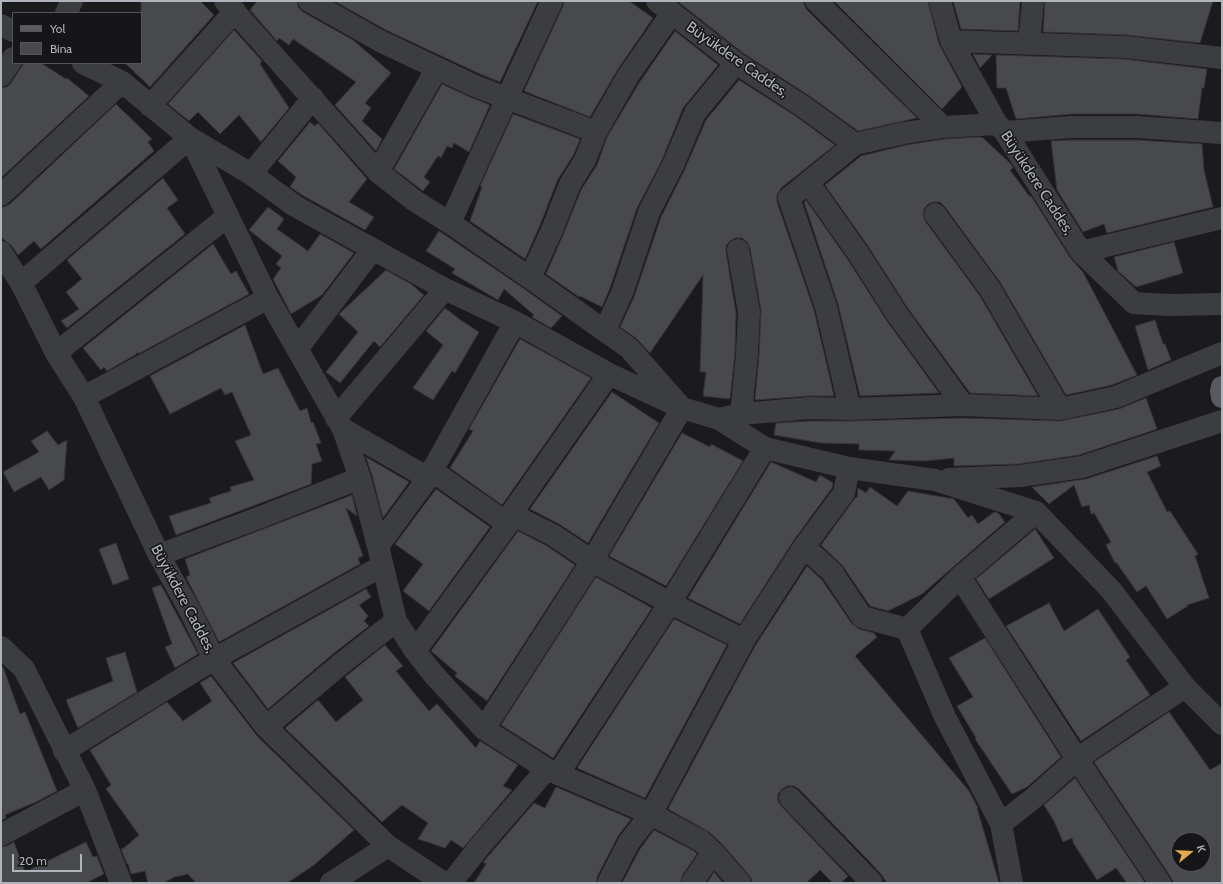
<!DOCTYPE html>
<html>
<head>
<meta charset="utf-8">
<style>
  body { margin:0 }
  #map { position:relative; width:1223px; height:884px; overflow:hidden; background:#1b1b1d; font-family:Cabin,sans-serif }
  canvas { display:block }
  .frame { position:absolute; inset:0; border:2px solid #afb3bb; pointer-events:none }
  .legend { position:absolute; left:12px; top:12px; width:130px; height:52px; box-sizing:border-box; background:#161618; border:1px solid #535559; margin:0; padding:5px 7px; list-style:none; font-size:12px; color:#afb3bb }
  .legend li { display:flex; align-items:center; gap:8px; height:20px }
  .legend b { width:20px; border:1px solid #535559 }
  .north { position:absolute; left:1171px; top:832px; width:40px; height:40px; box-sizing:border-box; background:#161618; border:1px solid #535559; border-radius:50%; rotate:72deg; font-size:11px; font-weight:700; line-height:16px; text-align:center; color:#afb3bb }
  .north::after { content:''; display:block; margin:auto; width:14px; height:18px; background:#e3a74c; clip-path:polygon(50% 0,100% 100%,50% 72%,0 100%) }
  .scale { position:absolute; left:12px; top:854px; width:70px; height:18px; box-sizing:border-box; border:2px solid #afb3bb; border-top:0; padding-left:5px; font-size:12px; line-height:14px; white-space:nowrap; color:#afb3bb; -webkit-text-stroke:3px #161618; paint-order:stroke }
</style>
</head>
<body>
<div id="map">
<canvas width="1223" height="884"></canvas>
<div class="frame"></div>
<ul class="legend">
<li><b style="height:5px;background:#585a60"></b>Yol</li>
<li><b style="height:11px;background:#48494d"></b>Bina</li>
</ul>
<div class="north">K</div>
<div class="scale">20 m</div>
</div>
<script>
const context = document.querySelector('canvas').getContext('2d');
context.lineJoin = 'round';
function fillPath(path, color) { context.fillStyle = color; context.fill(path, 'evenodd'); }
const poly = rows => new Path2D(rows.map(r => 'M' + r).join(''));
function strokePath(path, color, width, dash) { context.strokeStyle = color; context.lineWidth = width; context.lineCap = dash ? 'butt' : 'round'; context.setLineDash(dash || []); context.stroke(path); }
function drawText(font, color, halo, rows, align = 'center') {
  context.font = font + ' Cabin,sans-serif'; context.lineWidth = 3; context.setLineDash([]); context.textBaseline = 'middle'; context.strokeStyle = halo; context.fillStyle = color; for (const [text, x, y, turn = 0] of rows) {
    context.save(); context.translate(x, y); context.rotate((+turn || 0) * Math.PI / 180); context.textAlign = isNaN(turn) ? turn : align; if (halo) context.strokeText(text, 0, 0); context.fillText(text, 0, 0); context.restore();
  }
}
const building = poly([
  [141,1,200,1,214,15,150,87,125,63,141,63,141,1],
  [257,1,297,1,298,7,303,12,353,40,391,73,365,103,371,108,362,121,382,139,376,151,335,105,356,82,293,39,289,45,279,38,277,41,250,10,257,1],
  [334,1,538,1,500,82,480,74,386,30,334,1],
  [564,1,629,1,653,18,618,69,590,117,524,91,563,6,564,1],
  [677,1,804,1,804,5,807,10,917,118,858,131,808,95,743,53,677,1],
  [834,1,928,1,939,44,962,87,942,109,834,1],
  [953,1,1020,1,1018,31,961,29,953,1],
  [1045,1,1213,1,1200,43,1126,35,1043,32,1045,1],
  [234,30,262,61,260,64,289,108,261,142,239,115,220,134,198,112,189,121,168,104,234,30],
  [675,31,718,65,683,108,662,160,637,208,610,288,602,307,580,296,579,297,546,274,563,235,581,190,597,165,607,137,639,83,675,31],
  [973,54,992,55,980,68,973,54],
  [996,55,1124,59,1207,69,1204,88,1202,88,1198,119,1137,114,1072,114,1016,119,1006,88,997,88,996,55],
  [24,63,41,63,66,79,67,78,89,96,1,178,1,88,7,87,11,83,24,63],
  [739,80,794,115,835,145,781,188,777,195,777,202,814,310,834,396,809,396,755,400,759,355,761,310,750,248,747,242,742,238,735,238,730,241,726,246,726,252,736,313,735,353,730,399,703,396,706,372,700,372,703,275,650,353,636,338,620,327,634,297,661,217,684,171,706,120,739,80],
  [442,84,470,97,490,105,469,152,454,143,452,148,447,146,441,158,438,156,424,177,430,182,423,191,394,169,442,84],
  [116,104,152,139,148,142,154,151,41,249,34,241,18,255,11,245,4,240,1,236,1,207,4,207,10,204,116,104],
  [513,114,580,139,574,154,558,179,540,225,525,259,470,221,482,187,480,186,513,114],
  [310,122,315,126,318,123,367,179,349,202,374,217,365,230,302,195,290,187,296,177,278,161,310,122],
  [980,137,983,138,1011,164,1013,168,1010,170,1030,197,1031,196,1071,259,1083,272,1137,375,1112,385,1066,395,1000,282,945,207,940,202,933,202,928,204,924,209,923,215,925,221,980,296,1038,396,970,393,907,307,868,246,825,185,861,156,906,145,944,139,980,137],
  [1072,140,1137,140,1202,144,1204,170,1213,207,1107,233,1104,224,1083,232,1057,190,1051,141,1072,140],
  [163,178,178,200,167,208,185,234,67,328,61,321,79,309,66,292,82,279,67,260,163,178],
  [806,200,848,260,887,321,939,393,860,396,838,304,804,202,806,200],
  [268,207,284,219,277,229,308,251,320,234,354,253,322,295,291,314,273,279,281,268,276,264,282,256,249,230,268,207],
  [439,231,523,288,562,316,551,328,532,317,534,315,504,289,498,300,452,273,455,269,426,251,439,231],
  [1174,242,1183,273,1136,287,1118,271,1114,257,1174,242],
  [213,244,231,274,236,271,249,294,138,354,138,352,135,355,107,371,104,367,101,370,83,348,213,244],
  [386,270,411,284,424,295,380,347,374,341,340,383,326,372,358,332,339,314,386,270],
  [445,308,462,321,479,332,455,373,452,371,433,400,413,388,443,345,426,331,445,308],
  [1155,320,1163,344,1165,344,1171,360,1148,370,1135,326,1155,320],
  [245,325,263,374,278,368,300,411,307,408,311,423,313,422,321,443,316,444,322,461,312,464,311,484,176,535,169,516,211,503,209,498,231,491,230,487,254,480,235,441,251,435,232,392,225,395,221,388,170,414,150,376,245,325],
  [520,339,591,378,502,505,450,468,473,431,469,429,520,339],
  [612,392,659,423,588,543,559,524,530,509,612,392],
  [1146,398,1157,429,1079,455,1019,464,954,466,954,458,925,461,889,460,895,451,859,450,859,444,821,443,774,435,776,423,810,421,850,421,963,418,1060,421,1119,409,1146,398],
  [47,431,58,445,67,440,64,480,49,490,41,477,14,492,3,472,39,452,31,441,47,431],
  [682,433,710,447,711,444,743,461,666,586,609,556,682,433],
  [1157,456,1161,466,1147,472,1167,512,1170,511,1198,554,1195,556,1209,598,1187,605,1188,606,1167,619,1146,586,1137,592,1116,562,1115,563,1106,545,1111,542,1094,513,1091,514,1089,505,1082,507,1074,485,1049,504,1032,487,1086,479,1157,456],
  [366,457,409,482,383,518,372,475,366,457],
  [771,462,816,482,820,475,833,483,832,488,794,540,740,624,688,598,771,462],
  [870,487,897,506,908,491,954,499,968,518,972,515,978,524,994,512,998,513,1005,522,922,594,888,611,870,606,842,565,821,545,856,497,857,498,858,488,866,493,870,487],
  [436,489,490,527,429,611,403,591,423,564,395,544,436,489],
  [352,495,357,516,346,508,363,556,358,558,360,564,219,642,186,577,190,575,185,559,352,495],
  [1035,529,1054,558,989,599,976,579,1035,529],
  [518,531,547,546,575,565,487,701,455,676,457,673,431,651,518,531],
  [116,543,129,579,113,585,99,549,116,543],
  [807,566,822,580,852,624,859,629,874,633,877,637,855,656,969,791,978,808,977,808,999,883,887,883,881,874,867,859,799,789,794,786,787,786,782,789,778,794,778,801,781,806,848,876,841,883,833,883,820,870,806,883,752,883,752,880,749,875,722,844,709,832,668,809,755,646,807,566],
  [596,577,652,608,553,758,501,725,596,577],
  [161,585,198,654,175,668,165,647,172,644,152,588,161,585],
  [366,589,371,597,359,605,368,616,364,621,369,626,334,653,268,709,233,663,366,589],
  [1049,603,1064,631,1098,609,1130,657,1126,660,1150,695,1081,741,1006,626,1049,603],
  [674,619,727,645,645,798,577,768,674,619],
  [985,638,1061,757,1027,787,1012,794,975,739,976,738,957,706,973,697,949,658,985,638],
  [385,645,403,666,396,671,429,711,437,704,476,748,480,741,518,765,503,786,512,790,463,848,451,840,445,848,418,839,428,823,402,805,382,822,285,728,318,700,336,722,363,700,345,677,385,645],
  [125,652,137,692,78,728,66,700,113,681,106,658,125,652],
  [3,667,20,714,25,712,57,791,36,802,5,815,6,818,1,821,1,668,3,667],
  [211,676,257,736,354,830,314,865,287,883,196,883,188,874,175,877,163,883,148,883,145,871,131,874,128,863,127,864,121,849,124,848,139,835,106,789,111,785,90,750,167,702,183,721,212,701,200,683,211,676],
  [1169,712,1210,770,1222,763,1222,883,1174,883,1170,876,1094,762,1169,712],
  [1179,840,1203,840,1203,864,1179,864,1179,840],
  [1075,778,1144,881,1141,883,1127,883,1116,868,1097,880,1074,844,1072,838,1063,842,1054,821,1044,805,1075,778],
  [556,787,631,819,618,836,597,877,596,883,474,883,486,864,483,862,490,854,534,803,545,808,556,787],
  [654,830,694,851,697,854,682,876,680,883,622,883,640,849,654,830],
  [14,842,25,872,86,842,93,857,97,856,104,874,86,883,1,883,1,847,7,846,14,842],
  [714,872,723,883,707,883,714,872]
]);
fillPath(building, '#48494d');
strokePath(building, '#353539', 1);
strokePath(poly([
  [225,1,378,172,415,201,450,223,530,278,629,348,682,408,592,561,484,729],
  [309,1,380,41,475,86,596,132],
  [657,1,736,63,801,105,855,144,904,133,943,127,997,124,1005,132,1081,252,1134,303,1168,305,1222,304],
  [816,1,943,127],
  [940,1,951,41,997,124],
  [66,13,72,1],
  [1,25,13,31],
  [951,41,1125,47,1222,58],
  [1029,43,1033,1],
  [83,63,122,82,190,138,251,174,295,206,445,289,515,322,609,374,682,408,719,419,765,448,849,468,935,480,1036,512,1111,590,1185,687,1222,724],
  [1,76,13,58],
  [150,106,235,11],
  [1005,132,1072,127,1137,127,1222,133],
  [378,172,437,68],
  [251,174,313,98],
  [808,182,858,253,897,314,963,405],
  [1,195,122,82],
  [935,214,990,289,1060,409],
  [450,223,507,98,552,1],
  [738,250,749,312,747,354,741,414],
  [1,252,21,283,56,353,84,397,159,555,189,609,214,659,266,727,388,846,331,883],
  [1081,252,1222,218],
  [530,278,552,230,570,184,585,160,596,132,628,76,672,13],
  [21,283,190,138,268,298,343,429,360,478,378,546,396,621,415,651,434,675,484,729,547,769,558,774,651,814,701,841,713,852,740,883],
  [605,330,622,293,649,212,673,165,695,113,736,63],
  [297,349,373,249],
  [56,353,228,216],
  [84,397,268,298],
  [850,409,826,307,789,198,855,144],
  [336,418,445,289],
  [719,419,741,414,810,408,850,409,963,405,1060,409,1116,397,1222,353],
  [343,429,428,478],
  [431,470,508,524],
  [949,479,1020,476,1082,467,1222,421],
  [511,514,553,535,592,561,670,603,744,640],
  [378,546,428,478,515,322],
  [804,547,832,572,862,617,907,629],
  [159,555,261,517,360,478],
  [960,577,1077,759,1160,883],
  [1,647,24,669,85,790,121,883],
  [415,651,508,524,511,514,609,374],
  [266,727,342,663,396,621],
  [64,751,214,659,382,566],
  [558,774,670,603,765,448],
  [790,798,872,883],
  [1001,824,1035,797,1077,759,1136,719,1185,687],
  [1,835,85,790],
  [388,846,444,883],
  [451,883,480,846,547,769],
  [608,883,629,842,651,814,744,640,804,547,844,493,849,468],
  [692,883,713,852],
  [1012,883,1001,824,945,717,907,629,960,577,1036,512]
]), '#3c3d41', 22);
strokePath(poly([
  [1222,387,1221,391,1222,397]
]), '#585a60', 22);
drawText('15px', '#afb3bb', '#161618', [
  ["Büyükdere Caddes,",737,60,35],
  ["Büyükdere Caddes,",1037,183,57],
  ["Büyükdere Caddes,",183,599,62]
]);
</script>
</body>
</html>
